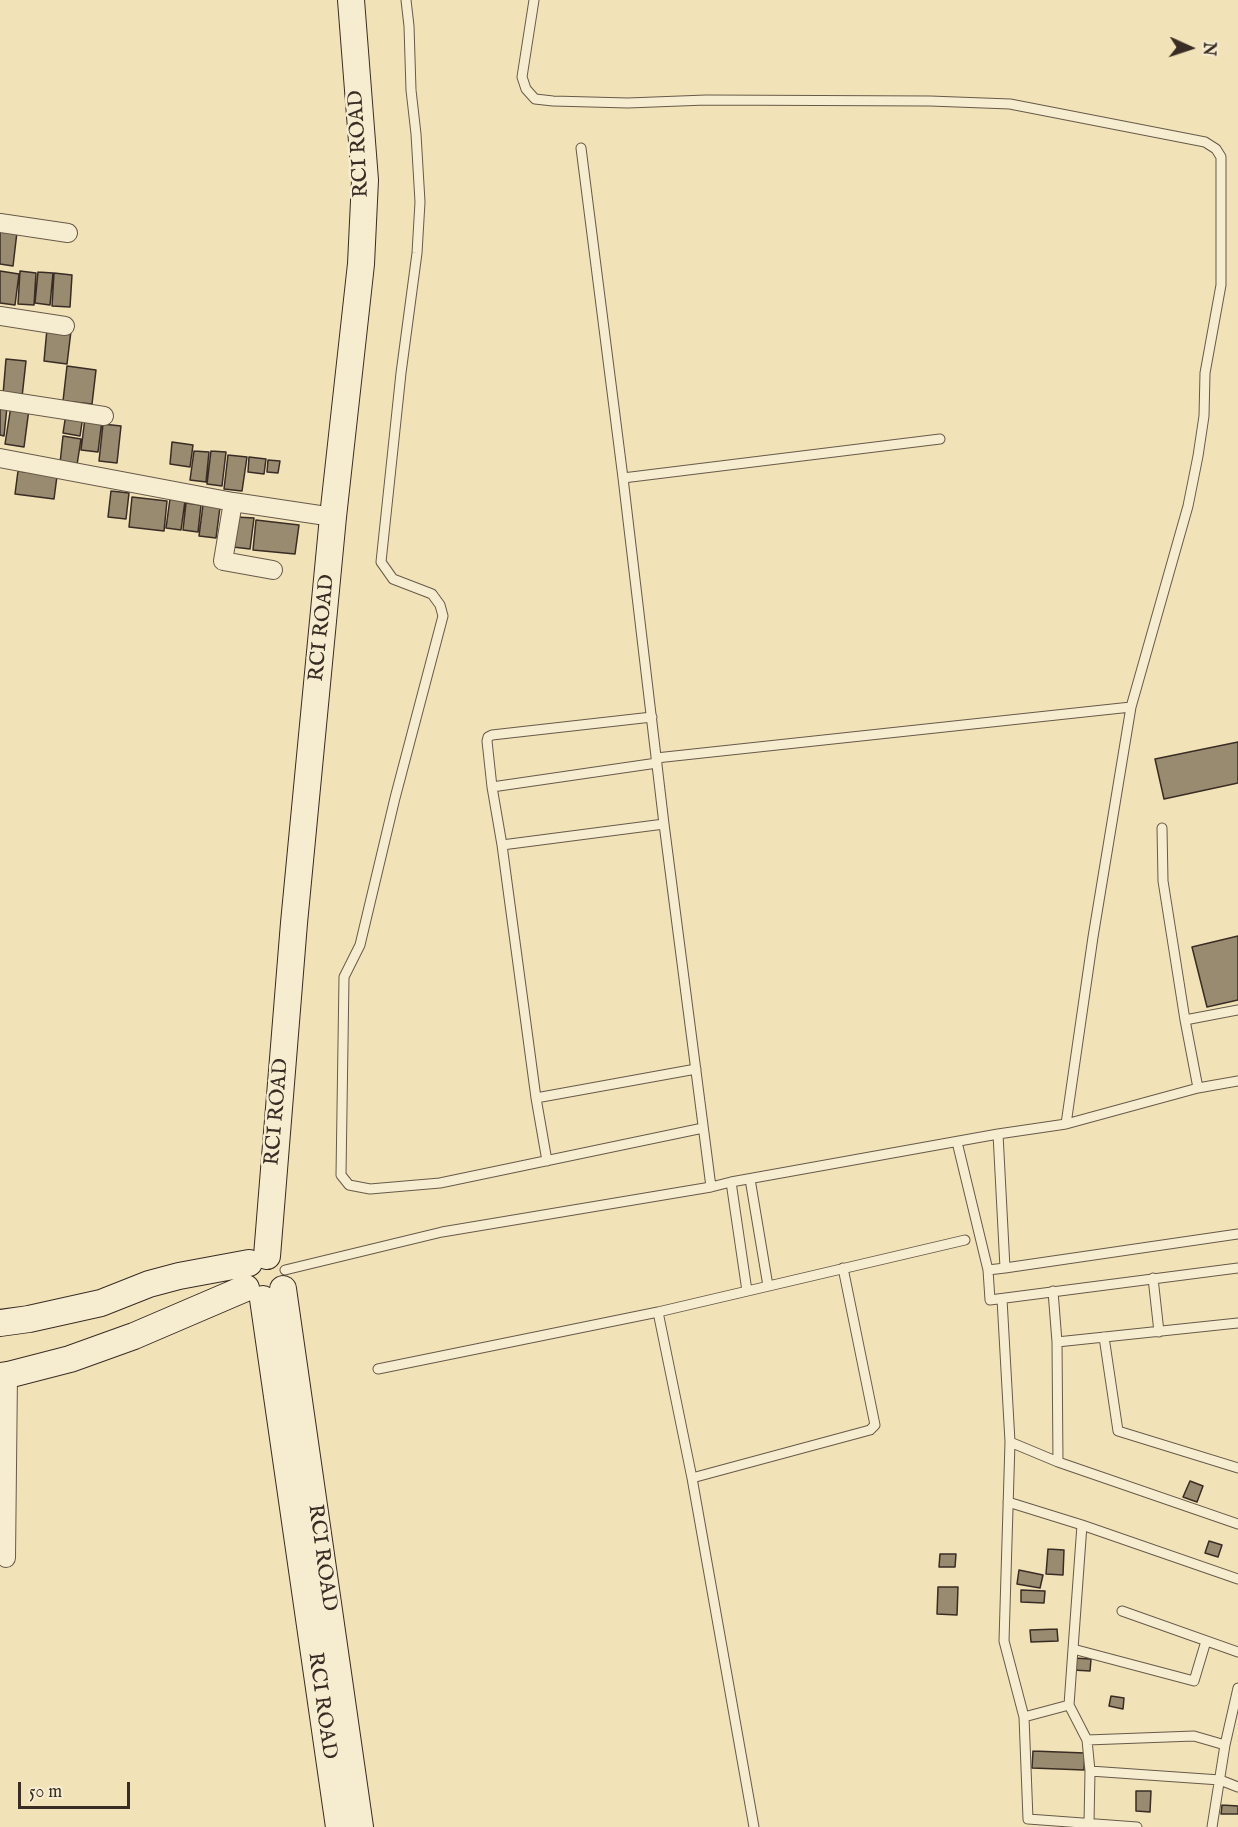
<!DOCTYPE html>
<html>
<head>
<meta charset="utf-8">
<style>
  body { margin:0 }
  #map { position:relative; width:1238px; height:1827px; overflow:hidden; background:#f1e2b7; font-family:"IM FELL English",serif }
  canvas { display:block }
  .north { position:absolute; left:1160px; top:18px; width:60px; height:60px; -webkit-text-stroke:4px #f6ecd0; paint-order:stroke; rotate:93deg; font-size:16px; font-weight:700; line-height:24px; text-align:center; color:#392c24 }
  .north::after { content:''; display:block; margin:auto; width:21px; height:27px; background:#392c24; clip-path:polygon(50% 0,100% 100%,50% 72%,0 100%) }
  .scale { position:absolute; left:18px; top:1782px; width:112px; height:27px; box-sizing:border-box; border:3px solid #392c24; border-top:0; padding-left:8px; font-size:18px; line-height:21px; white-space:nowrap; color:#392c24; -webkit-text-stroke:4px #f6ecd0; paint-order:stroke }
</style>
</head>
<body>
<div id="map">
<canvas width="1238" height="1827"></canvas>
<div class="north">N</div>
<div class="scale">50 m</div>
</div>
<script>
const context = document.querySelector('canvas').getContext('2d');
context.lineJoin = 'round';
function fillPath(path, color) { context.fillStyle = color; context.fill(path, 'evenodd'); }
const poly = rows => new Path2D(rows.map(r => 'M' + r).join(''));
function strokePath(path, color, width, dash) { context.strokeStyle = color; context.lineWidth = width; context.lineCap = dash ? 'butt' : 'round'; context.setLineDash(dash || []); context.stroke(path); }
function drawText(font, color, halo, rows, align = 'center') {
  context.font = font + ' "IM FELL English",serif'; context.lineWidth = 5; context.setLineDash([]); context.textBaseline = 'middle'; context.strokeStyle = halo; context.fillStyle = color; for (const [text, x, y, turn = 0] of rows) {
    context.save(); context.translate(x, y); context.rotate((+turn || 0) * Math.PI / 180); context.textAlign = isNaN(turn) ? turn : align; if (halo) context.strokeText(text, 0, 0); context.fillText(text, 0, 0); context.restore();
  }
}
const building = poly([
  [0,230,17,232,13,266,0,264,0,230],
  [0,271,19,274,15,305,0,303,0,271],
  [20,271,36,273,34,305,18,304,20,271],
  [38,272,53,273,50,305,35,303,38,272],
  [54,273,72,275,70,307,52,306,54,273],
  [47,329,71,331,67,364,44,361,47,329],
  [6,359,26,361,22,397,3,395,6,359],
  [67,366,96,370,92,404,63,401,67,366],
  [0,406,7,407,4,436,0,435,0,406],
  [11,406,29,409,24,447,5,444,11,406],
  [66,414,83,416,80,436,63,433,66,414],
  [85,418,102,420,98,452,81,450,85,418],
  [103,424,121,426,117,463,99,461,103,424],
  [63,436,81,439,77,465,60,463,63,436],
  [172,442,193,445,190,467,170,464,172,442],
  [194,451,209,452,206,482,190,480,194,451],
  [211,451,226,452,222,486,207,484,211,451],
  [228,455,247,457,242,491,224,489,228,455],
  [249,457,266,459,264,474,248,472,249,457],
  [268,460,280,461,278,473,267,472,268,460],
  [18,471,57,476,54,499,15,494,18,471],
  [111,491,129,493,126,519,108,517,111,491],
  [132,497,167,501,164,531,129,527,132,497],
  [170,499,185,501,181,530,166,528,170,499],
  [186,503,201,505,198,532,183,530,186,503],
  [203,505,220,507,216,538,199,536,203,505],
  [236,517,254,518,250,549,233,547,236,517],
  [256,520,299,525,295,554,253,550,256,520],
  [1238,742,1238,783,1164,799,1155,759,1238,742],
  [1238,936,1238,1000,1207,1007,1192,947,1238,936],
  [1190,1481,1203,1486,1197,1502,1183,1497,1190,1481],
  [1209,1541,1222,1545,1218,1557,1205,1553,1209,1541],
  [1048,1549,1064,1550,1063,1575,1046,1574,1048,1549],
  [940,1554,956,1554,955,1567,939,1567,940,1554],
  [1019,1570,1043,1575,1040,1588,1017,1584,1019,1570],
  [938,1587,958,1587,957,1615,937,1614,938,1587],
  [1021,1590,1045,1591,1044,1603,1021,1602,1021,1590],
  [1057,1629,1058,1641,1031,1642,1030,1630,1057,1629],
  [1074,1658,1091,1659,1090,1671,1073,1670,1074,1658],
  [1111,1696,1124,1698,1123,1709,1109,1706,1111,1696],
  [1033,1751,1085,1753,1084,1770,1032,1768,1033,1751],
  [1136,1791,1151,1791,1150,1812,1136,1811,1136,1791],
  [1222,1805,1238,1806,1238,1814,1221,1814,1222,1805]
]);
fillPath(building, '#998b70');
strokePath(building, '#392c24', 1.5);
const lane = poly([
  [406,0,409,26,411,90,416,134,420,202,417,253,401,373,381,562,393,579,432,594,440,605,443,616,395,798,360,945,344,977,341,1175,349,1185,370,1189,440,1183,703,1128],
  [534,0,522,77,526,89,535,99,553,101,628,103,706,100,930,101,1010,104,1205,142,1216,149,1221,157,1221,285,1205,373,1204,416,1198,456,1188,506,1131,707,1093,937,1066,1124],
  [581,148,623,478,664,824,711,1187],
  [623,478,940,439],
  [656,758,1131,707],
  [492,787,657,763],
  [664,824,502,845,536,1098,696,1069],
  [1162,828,1163,881,1185,1020],
  [502,845,492,787,487,741,488,737,492,735,652,717],
  [1198,1088,1185,1020,1238,1010],
  [536,1098,547,1161],
  [998,1134,1005,1268,1238,1234],
  [957,1142,988,1270],
  [750,1179,768,1286],
  [731,1182,747,1291],
  [1005,1268,988,1270,990,1300,1238,1268],
  [285,1270,442,1232,711,1187,731,1182,998,1134,1066,1124,1198,1088,1238,1081],
  [1153,1278,1159,1332],
  [1053,1291,1057,1342,1058,1462],
  [1002,1299,1010,1442,1004,1641,1024,1717,1069,1705,1087,1740,1194,1736,1225,1745],
  [1104,1337,1118,1431,1238,1468],
  [1057,1342,1238,1323],
  [378,1369,658,1312],
  [1010,1442,1058,1462,1238,1524],
  [692,1478,870,1430,875,1425,843,1268],
  [1008,1502,1082,1525,1238,1579],
  [1122,1611,1238,1652],
  [1073,1649,1082,1525],
  [1069,1705,1073,1649,1194,1681,1206,1641],
  [1024,1717,1028,1819,1137,1827],
  [1087,1740,1090,1771,1089,1823],
  [1090,1771,1220,1780,1238,1787],
  [754,1827,692,1478,658,1312,965,1240],
  [1212,1827,1225,1745,1238,1688]
]);
const street = poly([
  [0,223,68,233],
  [0,316,65,326],
  [0,400,104,416],
  [0,458,233,502,333,517],
  [233,502,223,561,273,570],
  [6,1558,8,1375]
]);
const secondary = poly([
  [267,1256,294,923,333,517,361,264,365,180,351,0],
  [283,1289,360,1827],
  [263,1299,339,1827],
  [0,1323,29,1319,101,1303,149,1284,179,1276,249,1263],
  [0,1376,8,1375,70,1359,134,1336,246,1288]
]);
strokePath(lane, '#675a49', 11);
strokePath(street, '#675a49', 20);
strokePath(secondary, '#392c24', 28);
strokePath(lane, '#f6ecd0', 9);
strokePath(street, '#f6ecd0', 18);
strokePath(secondary, '#f6ecd0', 26);
drawText('21px', '#392c24', '#f6ecd0', [
  ["RCI ROAD",360,144,-93],
  ["RCI ROAD",323,628,-84],
  ["RCI ROAD",278,1112,-85],
  ["RCI ROAD",321,1558,82],
  ["RCI ROAD",321,1706,82]
]);
</script>
</body>
</html>
